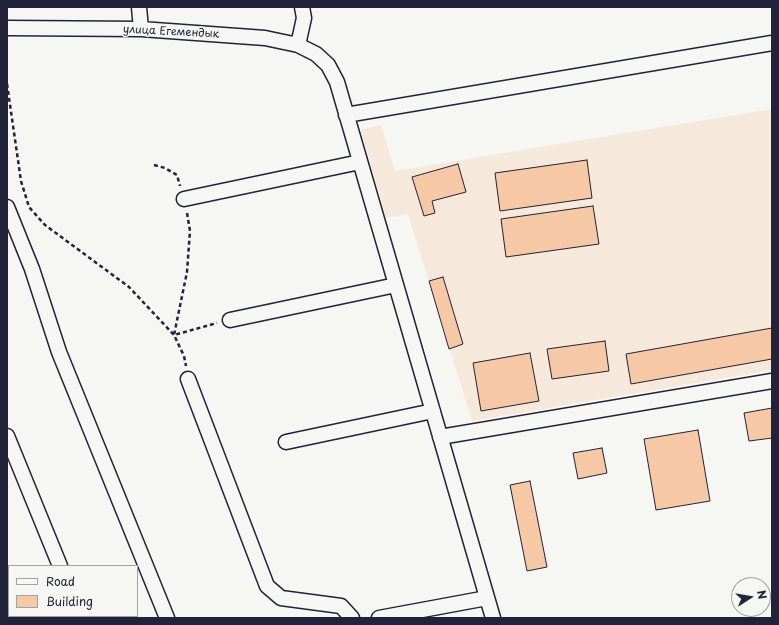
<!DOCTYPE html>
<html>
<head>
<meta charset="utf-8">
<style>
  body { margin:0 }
  #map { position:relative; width:779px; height:625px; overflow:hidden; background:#f6f6f2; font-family:"Playpen Sans",sans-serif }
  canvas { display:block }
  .frame { position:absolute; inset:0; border:8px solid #22223b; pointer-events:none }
  .legend { position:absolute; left:8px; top:565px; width:130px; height:52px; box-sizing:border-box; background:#f6f6f2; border:1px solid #a1a1a9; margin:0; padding:5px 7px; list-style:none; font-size:12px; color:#22223b }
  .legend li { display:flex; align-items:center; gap:8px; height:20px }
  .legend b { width:20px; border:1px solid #a1a1a9 }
  .north { position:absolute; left:731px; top:577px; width:40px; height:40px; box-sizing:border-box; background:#f6f6f2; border:1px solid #a1a1a9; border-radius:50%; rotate:78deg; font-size:11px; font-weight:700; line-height:16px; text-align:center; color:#22223b }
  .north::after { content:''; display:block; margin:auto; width:14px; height:18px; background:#22223b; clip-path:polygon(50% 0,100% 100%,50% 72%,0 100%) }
</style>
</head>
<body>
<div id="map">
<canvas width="779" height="625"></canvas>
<div class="frame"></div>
<ul class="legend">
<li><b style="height:5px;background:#f6f6f2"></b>Road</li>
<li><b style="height:11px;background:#f6c8a5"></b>Building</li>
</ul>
<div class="north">N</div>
</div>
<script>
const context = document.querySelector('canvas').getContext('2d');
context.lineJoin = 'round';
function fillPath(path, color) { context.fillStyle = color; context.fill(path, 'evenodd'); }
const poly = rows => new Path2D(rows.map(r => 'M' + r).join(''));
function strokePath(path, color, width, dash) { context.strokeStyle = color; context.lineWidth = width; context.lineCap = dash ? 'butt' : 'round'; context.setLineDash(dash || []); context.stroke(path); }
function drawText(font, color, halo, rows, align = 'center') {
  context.font = font + ' "Playpen Sans",sans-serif'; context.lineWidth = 3; context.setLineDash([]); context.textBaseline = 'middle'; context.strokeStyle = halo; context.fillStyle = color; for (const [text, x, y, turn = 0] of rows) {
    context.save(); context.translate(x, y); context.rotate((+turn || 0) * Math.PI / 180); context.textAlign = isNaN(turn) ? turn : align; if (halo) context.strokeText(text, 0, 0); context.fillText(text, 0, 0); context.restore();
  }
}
fillPath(poly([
  [772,109,772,370,472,421,408,214,386,218,361,130,381,125,395,171]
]), '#f6e8db');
const building = poly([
  [587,160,592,198,500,211,495,173,587,160],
  [458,164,466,192,432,201,435,213,424,216,412,177,458,164],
  [593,206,599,244,506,257,501,219,593,206],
  [443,277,463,344,449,349,429,281,443,277],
  [772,328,772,359,631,384,626,354,772,328],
  [605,341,609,371,552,379,547,349,605,341],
  [530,353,539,401,481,411,473,363,530,353],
  [772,408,772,438,749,441,744,413,772,408],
  [698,430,710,501,656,510,644,439,698,430],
  [602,448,607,473,578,479,573,453,602,448],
  [530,481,547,567,527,571,510,485,530,481]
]);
fillPath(building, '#f6c8a5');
strokePath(building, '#22223b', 1);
const minor = poly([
  [139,7,141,29],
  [7,28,141,29,265,38,298,45,316,54,328,65,337,82,493,618],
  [298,45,304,18,302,7],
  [346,115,772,43],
  [184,199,360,162],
  [7,207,32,269,59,352,167,618],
  [230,320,396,285],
  [188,379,267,586,281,598,341,606,352,618],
  [7,436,60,566],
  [440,437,772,381],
  [286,442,433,411],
  [81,616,81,618],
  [379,618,487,598]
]);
strokePath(minor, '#22223b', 17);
strokePath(poly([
  [7,84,21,181,29,207,45,225,129,287,174,335,184,356,186,366],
  [154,165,165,168,177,175,180,186],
  [187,213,190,231,187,272,174,335,217,323]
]), '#22223b', 2.5, [4, 3]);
strokePath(minor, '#f6f6f2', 14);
drawText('11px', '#22223b', '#f6f6f2', [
  ["улица Егемендык",171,32,3]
]);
</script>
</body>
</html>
